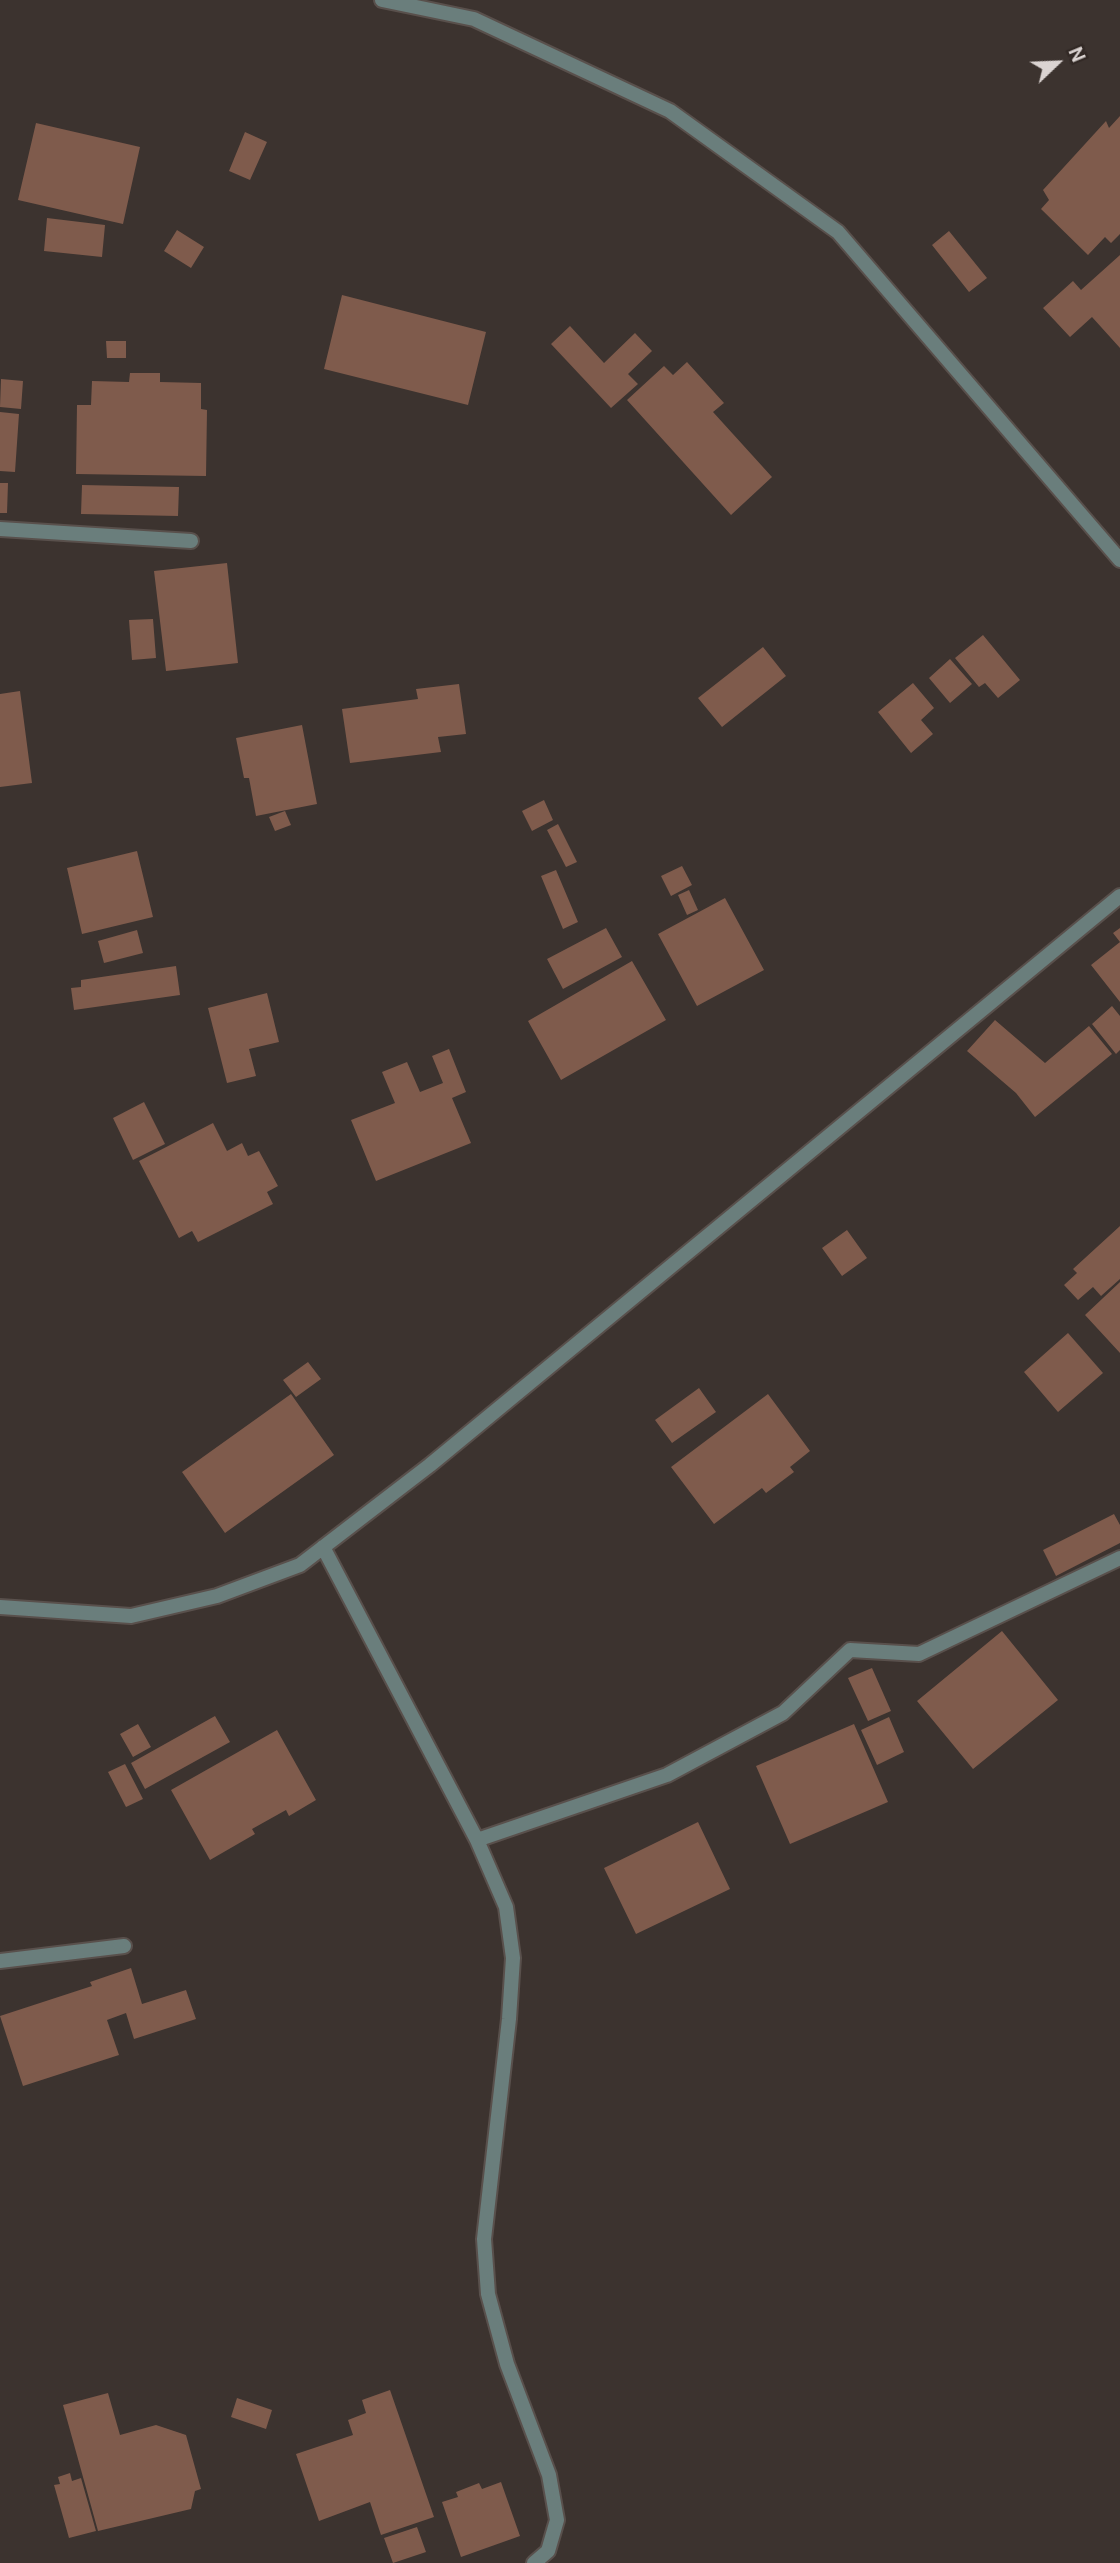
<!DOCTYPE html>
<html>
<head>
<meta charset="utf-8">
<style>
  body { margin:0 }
  #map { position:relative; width:1120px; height:2563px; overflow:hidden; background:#3c332f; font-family:"DM Sans",sans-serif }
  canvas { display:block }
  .north { position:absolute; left:1022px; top:28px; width:70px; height:70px; -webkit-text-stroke:5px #322925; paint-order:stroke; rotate:67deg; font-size:19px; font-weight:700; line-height:28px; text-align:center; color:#dbd4d2 }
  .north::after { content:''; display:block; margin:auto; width:24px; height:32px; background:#dbd4d2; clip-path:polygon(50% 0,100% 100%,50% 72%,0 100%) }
</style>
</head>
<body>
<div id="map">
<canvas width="1120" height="2563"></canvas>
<div class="north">N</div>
</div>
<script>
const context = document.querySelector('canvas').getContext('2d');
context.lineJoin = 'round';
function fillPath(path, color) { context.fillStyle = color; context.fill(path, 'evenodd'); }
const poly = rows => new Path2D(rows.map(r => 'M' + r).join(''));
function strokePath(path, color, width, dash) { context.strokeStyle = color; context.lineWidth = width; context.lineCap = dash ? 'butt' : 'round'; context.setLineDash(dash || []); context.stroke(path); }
fillPath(poly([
  [1120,116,1120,234,1111,243,1105,237,1088,255,1041,209,1049,200,1043,190,1106,121,1109,128],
  [36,123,140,147,123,224,18,200],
  [245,132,267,142,250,180,229,171],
  [47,218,105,225,102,257,44,251],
  [177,230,204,247,191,268,164,251],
  [949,231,987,278,969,292,932,245],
  [1120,255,1120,348,1092,317,1070,337,1043,308,1073,281,1081,290],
  [342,295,486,332,468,405,324,369],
  [570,326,604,363,635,333,652,351,628,374,638,384,611,408,551,344],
  [106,341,126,341,126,358,107,358],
  [687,362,724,403,713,412,772,477,731,515,627,400,664,366,673,375],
  [130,373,160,373,160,382,201,383,201,409,207,410,206,476,76,474,77,405,91,405,92,381,129,382],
  [1,379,23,381,21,409,0,407],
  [0,412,19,414,15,472,0,471],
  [0,483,8,483,7,513,0,513],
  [82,485,179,487,178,516,81,514],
  [227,563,238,663,166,671,154,571],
  [153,619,156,658,132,660,129,620],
  [983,635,1020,680,998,698,985,683,979,687,955,658],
  [763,647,786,676,722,727,698,698],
  [950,659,972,684,950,703,929,678],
  [913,683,934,708,921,720,933,734,911,753,878,712],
  [459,684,466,734,438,737,441,752,350,763,342,709,418,699,416,689],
  [20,691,32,783,0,787,0,694],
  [302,725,317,804,256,816,249,778,244,778,236,738],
  [544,800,553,820,532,831,522,811],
  [285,811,291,825,275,831,269,817],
  [558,824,577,862,566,867,547,830],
  [137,851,153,917,82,934,67,868],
  [682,866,692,885,671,896,661,876],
  [556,870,578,922,563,929,541,876],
  [689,890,698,910,687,915,678,895],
  [725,898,764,970,697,1006,658,934],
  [606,928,622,957,563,989,547,959],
  [1120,928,1120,1002,1091,965,1120,942,1113,933],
  [137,930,143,953,104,963,98,941],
  [632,961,666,1020,561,1080,528,1021],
  [176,966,180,995,74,1010,71,988,81,987,81,980],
  [267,993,279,1042,249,1049,256,1076,227,1083,208,1008],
  [1112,1006,1120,1016,1120,1050,1116,1054,1092,1024],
  [995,1020,1045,1063,1089,1026,1112,1054,1035,1117,1016,1093,967,1051],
  [449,1049,466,1092,452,1098,471,1143,376,1181,351,1120,395,1103,382,1072,407,1062,420,1092,443,1083,432,1056],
  [144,1102,165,1144,133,1160,113,1118],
  [213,1123,227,1151,242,1143,248,1156,259,1151,278,1186,267,1192,273,1204,198,1242,192,1231,179,1238,139,1161],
  [1120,1226,1120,1279,1101,1296,1093,1287,1078,1300,1064,1285,1077,1273,1073,1269],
  [847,1230,867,1258,842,1276,822,1248],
  [1120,1282,1120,1353,1085,1315],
  [1068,1333,1103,1373,1058,1412,1024,1372],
  [308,1362,321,1379,296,1397,283,1380],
  [699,1388,716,1412,672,1443,655,1420],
  [291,1394,334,1455,225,1533,182,1472],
  [768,1394,810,1451,790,1467,794,1472,766,1493,762,1488,714,1524,671,1467],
  [1114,1514,1120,1525,1120,1543,1056,1576,1043,1550],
  [1002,1631,1058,1700,973,1769,917,1701],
  [872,1668,891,1711,868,1721,848,1678],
  [215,1716,230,1742,145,1789,131,1763],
  [889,1717,904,1752,877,1765,861,1730],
  [138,1724,151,1747,133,1757,120,1734],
  [854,1724,888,1802,790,1844,756,1766],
  [277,1730,316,1800,289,1816,286,1810,252,1829,255,1834,210,1860,171,1790],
  [125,1764,143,1799,126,1807,108,1772],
  [698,1822,730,1889,636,1934,604,1868],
  [131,1968,142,2004,186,1990,196,2019,134,2039,126,2013,107,2020,119,2055,23,2086,0,2016,92,1986,90,1982],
  [390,2390,434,2517,381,2535,370,2502,319,2521,296,2454,353,2435,348,2420,366,2413,362,2400],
  [108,2393,120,2435,156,2425,186,2435,201,2489,195,2491,191,2509,98,2531,63,2405],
  [237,2398,272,2410,266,2429,231,2417],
  [70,2473,72,2481,81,2478,96,2531,69,2538,54,2485,60,2484,58,2477],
  [501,2482,520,2536,461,2557,442,2502,458,2497,456,2492,479,2483,482,2489],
  [417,2527,426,2552,393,2563,384,2538]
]), '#7f5b4c');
const minor = poly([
  [382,0,474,19,670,111,838,232,1120,560],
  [0,529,191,541],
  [323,1547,477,1840,506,1907,513,1958,509,2019,484,2239,488,2294,507,2364,549,2475,557,2520,548,2551,534,2563],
  [0,1607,131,1616,217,1596,300,1565,430,1465,1120,896],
  [477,1840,667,1775,783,1713,850,1650,919,1654,1120,1558],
  [0,1961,124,1946]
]);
strokePath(minor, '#59504c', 18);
strokePath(minor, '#6a7e7c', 14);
</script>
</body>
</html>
